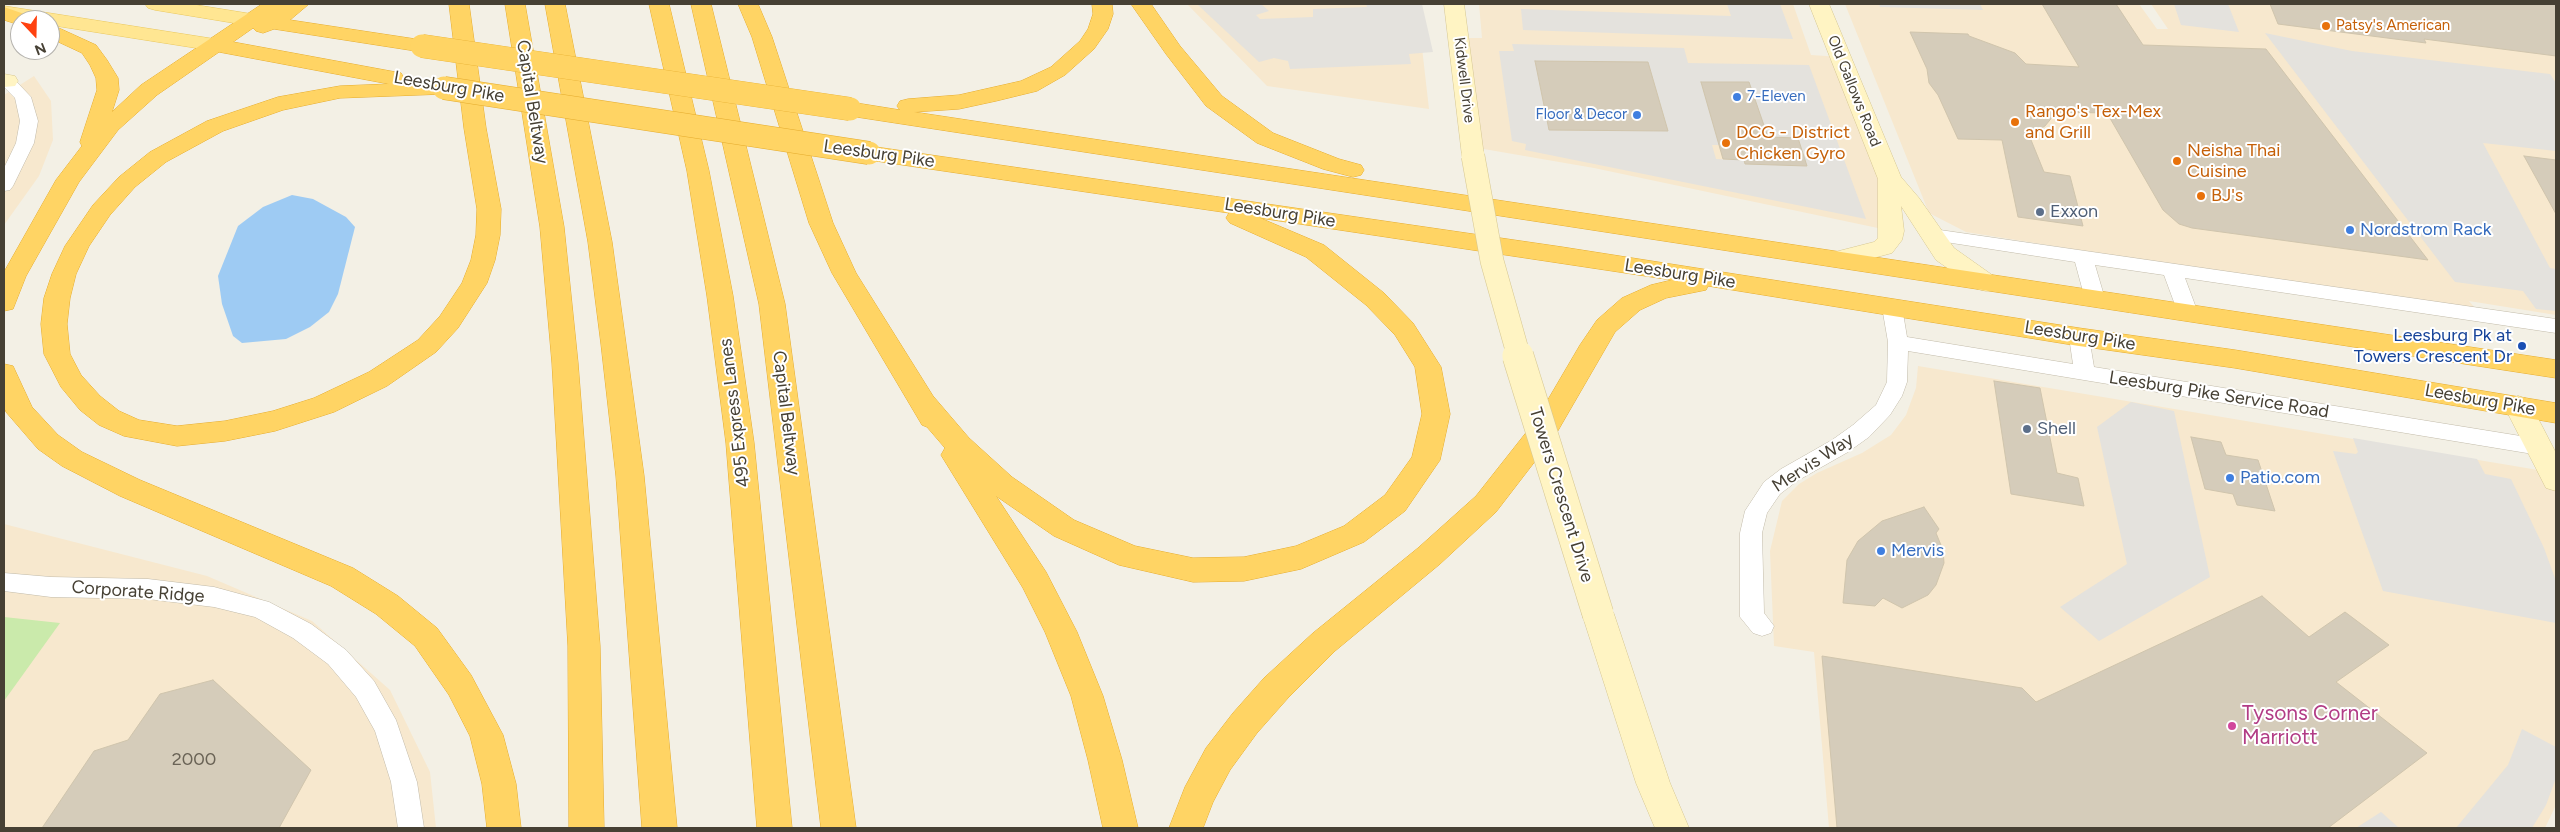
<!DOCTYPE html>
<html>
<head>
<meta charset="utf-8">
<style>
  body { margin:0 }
  #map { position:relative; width:2560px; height:832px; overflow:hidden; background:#f3f0e5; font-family:Figtree,sans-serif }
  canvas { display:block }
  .frame { position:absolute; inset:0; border:5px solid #464034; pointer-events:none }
  .north { position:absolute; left:10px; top:10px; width:50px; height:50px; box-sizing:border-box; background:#fff; border:1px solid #b5b3ae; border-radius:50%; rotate:159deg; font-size:14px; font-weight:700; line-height:20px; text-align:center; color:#464034 }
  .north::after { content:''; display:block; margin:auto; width:18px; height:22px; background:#ff4210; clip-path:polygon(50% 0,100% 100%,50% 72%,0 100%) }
</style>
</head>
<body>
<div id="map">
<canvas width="2560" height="832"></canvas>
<div class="frame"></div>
<div class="north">N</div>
</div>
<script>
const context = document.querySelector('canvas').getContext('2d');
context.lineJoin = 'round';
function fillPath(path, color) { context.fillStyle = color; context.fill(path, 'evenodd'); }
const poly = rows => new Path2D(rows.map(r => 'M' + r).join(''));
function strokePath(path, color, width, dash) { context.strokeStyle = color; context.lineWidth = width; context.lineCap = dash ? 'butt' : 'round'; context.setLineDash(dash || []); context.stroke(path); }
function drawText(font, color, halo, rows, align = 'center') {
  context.font = font + ' Figtree,sans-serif'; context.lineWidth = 4; context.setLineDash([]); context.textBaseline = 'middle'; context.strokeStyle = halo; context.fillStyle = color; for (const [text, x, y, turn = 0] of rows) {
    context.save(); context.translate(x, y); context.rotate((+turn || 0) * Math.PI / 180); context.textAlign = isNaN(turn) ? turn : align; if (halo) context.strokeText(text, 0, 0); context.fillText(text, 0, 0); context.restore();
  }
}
fillPath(poly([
  [1187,4,1417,4,1429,109,1267,86],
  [1479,4,1793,4,1811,55,1841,57,1890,179,1892,231,1594,168,1478,148,1463,38,1482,38],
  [1845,4,2139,4,2157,29,2168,29,2151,4,2556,4,2556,315,2469,301,2480,314,1966,232,1929,213],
  [34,76,51,101,53,140,39,176,4,225,4,95],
  [1918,366,2556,473,2556,805,2545,828,1829,828,1814,652,1774,646,1770,551,1782,501,1799,484,1817,473,1862,453,1891,435,1906,415,1916,388],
  [4,524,207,576,312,621,390,690,430,772,436,828,4,828]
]), '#f7e8ce');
fillPath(poly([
  [4,617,60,623,4,701]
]), '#caeaab');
fillPath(poly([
  [1197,4,1261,4,1269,11,1256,15,1260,19,1313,17,1313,9,1367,7,1366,4,1422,4,1433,52,1409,54,1411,64,1290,69,1288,61,1274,58,1259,62],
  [1727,4,1780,4,1793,39,1523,30,1521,9,1731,16],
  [1879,4,1980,4,1983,10,1880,7],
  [2174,4,2228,4,2239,32,2181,25],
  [2265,33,2352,51,2550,74,2556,83,2556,151,2483,143,2550,268,2556,269,2556,311,2536,309,2523,291,2455,282],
  [1512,44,1684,48,1688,63,1809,65,1866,219,1525,150,1526,144,1512,141,1499,51,1514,51],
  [1535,61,1648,62,1668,131,1549,130],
  [1701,82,1749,82,1712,116],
  [1715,130,1737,136,1798,138,1807,166,1745,164,1741,150,1737,160,1716,159,1712,145,1719,145],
  [2131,402,2174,411,2210,577,2099,641,2060,607,2127,564,2097,427],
  [2353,438,2477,459,2485,474,2511,479,2544,548,2556,581,2556,623,2383,591,2333,451,2356,454,2358,452],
  [2522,729,2556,747,2556,778,2546,805,2532,828,2456,828,2508,765],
  [2381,812,2399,828,2356,828]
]), '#e4e2dd');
fillPath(poly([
  [292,195,313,199,346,217,355,227,338,294,329,312,310,327,286,339,242,343,233,336,222,304,218,276,238,226,263,207]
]), '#9ecbf3');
const building = poly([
  [2042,4,2116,4,2143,45,2266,49,2428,260,2192,228,2179,224,2163,210,2107,113,2052,112,2054,115,2045,126,2029,135,2044,172,2070,176,2083,226,2018,217,2002,140,1958,139,1938,95,1929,83,1927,69,1910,32,1968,34,1969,36,2015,53,2026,64,2079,67,2042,4],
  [2270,4,2556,4,2556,56,2424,39,2426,43,2278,24,2270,4],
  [1535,61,1648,62,1668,131,1549,130,1535,61],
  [1701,82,1749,82,1768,137,1798,138,1807,166,1745,164,1744,160,1723,159,1701,82],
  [2524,156,2556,160,2556,214,2524,156],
  [1994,381,2040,388,2057,473,2078,478,2084,506,2011,494,1994,381],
  [2191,437,2221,442,2226,455,2258,460,2275,511,2237,505,2233,494,2205,489,2191,437],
  [1924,507,1939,529,1936,533,1943,550,1944,563,1936,585,1928,595,1902,608,1883,598,1875,606,1843,603,1847,560,1858,541,1882,521,1924,507],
  [2262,596,2309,637,2345,612,2389,645,2336,682,2427,753,2328,828,1837,828,1822,656,2022,688,2036,702,2262,596],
  [213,680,311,770,279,828,42,828,94,751,128,740,160,694,213,680]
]);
fillPath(building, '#d5ccba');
strokePath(building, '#d0c5ad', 1);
const street = poly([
  [7,76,13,78,31,97,38,121,34,143,13,186,10,190,4,191,4,168,16,143,20,121,15,98,4,87,4,77,7,76],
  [1933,229,2556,319,2556,333,2185,278,2198,313,2195,318,2188,320,2181,318,2178,313,2164,275,2095,265,2105,299,2102,304,2095,305,2088,304,2085,299,2075,262,1926,239,1924,235,1926,231,1933,229],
  [1892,300,1899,302,1902,307,1907,337,2073,364,2069,337,2072,332,2079,330,2086,332,2089,337,2094,367,2539,439,2547,441,2550,447,2547,453,2539,455,1908,351,1907,382,1902,396,1890,415,1869,437,1848,452,1797,481,1780,494,1767,513,1762,533,1764,613,1774,626,1771,633,1762,636,1753,633,1740,617,1740,533,1745,511,1764,482,1781,469,1832,440,1853,425,1876,405,1887,382,1888,342,1882,307,1885,302,1892,300],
  [4,573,51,577,148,579,214,587,269,602,311,624,346,650,374,681,396,720,417,782,424,828,398,828,391,782,375,731,356,697,328,664,293,638,255,617,214,607,148,599,51,597,4,591,4,573]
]);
const secondary = poly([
  [1444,4,1464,4,1484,156,1481,161,1473,163,1465,161,1462,156,1444,4],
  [1809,4,1829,4,1901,177,1919,198,1954,248,1995,277,1999,283,1995,289,1986,291,1977,289,1936,260,1901,206,1904,231,1902,240,1892,253,1840,267,1831,265,1828,259,1831,253,1874,242,1878,238,1878,179,1809,4],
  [4,74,15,76,18,81,15,86,4,87,4,74],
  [2518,396,2528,399,2556,453,2556,491,2546,488,2504,406,2508,399,2518,396],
  [1598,601,1609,605,1614,614,1670,783,1689,828,1655,828,1636,783,1582,614,1587,605,1598,601]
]);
const primary = poly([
  [145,4,190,4,252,14,259,16,262,20,259,24,252,26,155,10,148,8,145,4],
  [4,6,215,39,222,41,225,45,222,49,215,51,50,25,50,20,20,21,4,18,4,6]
]);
const highway = poly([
  [262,4,309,4,290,20,422,40,429,42,432,46,429,50,422,52,274,29,263,33,256,31,253,28,233,42,401,73,404,78,397,83,444,82,452,83,455,88,452,93,444,94,340,98,283,110,223,131,166,162,135,187,110,215,89,246,76,274,70,298,67,324,70,354,81,375,100,396,119,411,139,420,177,426,225,421,273,411,314,398,369,372,418,340,440,316,462,283,471,260,476,235,477,209,464,128,449,4,469,4,486,128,501,209,500,235,495,260,487,283,458,328,436,352,387,386,334,412,275,431,225,441,177,446,124,436,99,425,80,410,61,387,44,354,41,324,44,298,52,274,65,246,93,205,119,177,150,152,207,121,278,97,340,86,389,84,219,52,157,95,118,130,79,182,26,276,13,309,4,311,4,272,56,180,82,146,80,142,97,90,96,78,90,65,82,53,50,38,50,24,96,45,107,60,118,78,119,90,112,112,141,85,262,4],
  [505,4,525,4,564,227,578,363,600,646,604,828,569,828,568,646,552,363,540,227,505,4],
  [545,4,565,4,612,242,644,476,677,828,642,828,616,476,601,344,588,242,545,4],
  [649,4,669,4,709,171,733,296,754,443,792,828,757,828,726,443,707,296,687,171,649,4],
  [691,4,711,4,785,304,856,828,821,828,759,304,691,4],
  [738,4,758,4,772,37,833,223,856,273,933,396,969,438,1012,477,1074,520,1135,546,1193,558,1244,557,1296,546,1344,526,1385,495,1412,457,1422,414,1415,367,1395,335,1366,305,1306,257,1230,223,1226,218,1229,213,869,160,861,158,858,153,861,148,869,146,1562,247,2079,328,2235,350,2556,403,2556,423,2235,368,2079,346,1708,286,1706,290,1666,298,1640,310,1615,332,1556,434,1496,512,1440,564,1335,651,1288,698,1257,733,1230,770,1213,802,1203,828,1169,828,1185,787,1206,748,1233,713,1264,678,1313,633,1418,548,1476,496,1536,420,1580,345,1597,320,1622,298,1651,285,1672,280,1260,218,1324,245,1384,293,1413,323,1441,367,1450,414,1440,460,1405,511,1364,542,1301,569,1244,581,1193,582,1119,565,1054,536,996,496,1046,572,1077,632,1103,696,1122,760,1138,828,1103,828,1088,760,1071,696,1045,632,1023,588,941,455,945,448,927,427,922,425,832,273,809,223,752,37,738,4],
  [1092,4,1112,4,1113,14,1108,29,1094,49,1065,75,1037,91,996,101,959,109,914,112,2556,360,2556,378,850,116,842,114,839,109,842,104,850,102,900,110,897,106,900,101,908,99,959,95,1021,81,1051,67,1080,41,1088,29,1093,14,1092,4],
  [1131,4,1151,4,1180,46,1222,96,1273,133,1339,159,1361,165,1364,170,1361,175,1353,177,1323,169,1257,143,1206,106,1166,54,1131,4],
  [4,7,30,16,33,20,20,20,20,25,4,20,4,7],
  [4,364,13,366,32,407,58,435,82,452,140,480,353,568,398,596,437,628,471,675,503,735,516,784,521,828,487,828,482,784,470,736,449,695,415,646,376,614,331,586,120,496,62,466,38,449,6,412,4,406,4,364]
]);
strokePath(street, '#c2bbaa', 1);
strokePath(secondary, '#d6c792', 1);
strokePath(primary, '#e9c75d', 1);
strokePath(highway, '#e5ac2e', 1);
fillPath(street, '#fff');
fillPath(secondary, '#fff4c3');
fillPath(primary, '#ffe692');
fillPath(highway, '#ffd464');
const secondaryBridgeFar1 = poly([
  [1473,156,1492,261,1519,357]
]);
const secondaryBridge = poly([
  [1518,356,1598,614]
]);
const highwayBridge = poly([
  [422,46,850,109],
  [444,88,869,153]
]);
strokePath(secondaryBridgeFar1, '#d6c792', 24, []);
strokePath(secondaryBridge, '#d6c792', 32, []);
strokePath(highwayBridge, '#e5ac2e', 24, []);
strokePath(secondaryBridgeFar1, '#fff4c3', 23);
strokePath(secondaryBridge, '#fff4c3', 31);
strokePath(highwayBridge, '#ffd464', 23);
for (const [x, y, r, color] of [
  [2326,26,5,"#e8710a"],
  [1737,97,5,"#3f7fe0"],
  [1637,115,5,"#3f7fe0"],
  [2015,122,5,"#e8710a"],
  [1726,143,5,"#e8710a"],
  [2177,161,5,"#e8710a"],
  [2201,196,5,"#e8710a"],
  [2040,212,5,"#5c6f8a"],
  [2350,230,5,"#3f7fe0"],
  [2522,346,5,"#1a4fb4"],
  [2027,429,5,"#5c6f8a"],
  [2230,478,5,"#3f7fe0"],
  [1881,551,5,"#3f7fe0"],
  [2232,726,5,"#d1479c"]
]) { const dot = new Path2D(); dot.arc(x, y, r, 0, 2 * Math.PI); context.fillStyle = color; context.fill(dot); strokePath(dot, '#fff', 2); }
drawText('15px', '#c56008', '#fff', [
  ["Patsy's American",2336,26]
], 'left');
drawText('15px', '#464034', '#fff', [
  ["Kidwell Drive",1464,80,83],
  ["Old Gallows Road",1854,91,68]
]);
drawText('15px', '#366cbe', '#fff', [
  ["7-Eleven",1747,97],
  ["Floor & Decor",1627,115,"right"]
], 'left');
drawText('18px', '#464034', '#fff', [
  ["Leesburg Pike",449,87,10],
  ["Capital Beltway",532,102,81],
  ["Leesburg Pike",879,154,8],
  ["Leesburg Pike",1280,213,9],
  ["Leesburg Pike",1680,274,9],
  ["Leesburg Pike",2080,336,9],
  ["Leesburg Pike Service Road",2219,395,9],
  ["Leesburg Pike",2480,400,10],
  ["495 Express Lanes",735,413,-97],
  ["Capital Beltway",786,413,83],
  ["Mervis Way",1813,463,-33],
  ["Towers Crescent Drive",1561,495,73],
  ["Corporate Ridge",138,592,4]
]);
drawText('18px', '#c56008', '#fff', [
  ["Rango's Tex-Mex",2025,112],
  ["and Grill",2025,133],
  ["DCG - District",1736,133],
  ["Chicken Gyro",1736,154],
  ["Neisha Thai",2187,151],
  ["Cuisine",2187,172],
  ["BJ's",2211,196]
], 'left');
drawText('18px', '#4e5e75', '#fff', [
  ["Exxon",2050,212],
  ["Shell",2037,429]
], 'left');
drawText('18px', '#366cbe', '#fff', [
  ["Nordstrom Rack",2360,230],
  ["Patio.com",2240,478],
  ["Mervis",1891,551]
], 'left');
drawText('18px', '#164399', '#fff', [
  ["Leesburg Pk at",2512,336],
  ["Towers Crescent Dr",2512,357]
], 'right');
drawText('18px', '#6a6356', null, [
  ["2000",194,760]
]);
drawText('21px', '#b23c85', '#fff', [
  ["Tysons Corner",2242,714],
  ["Marriott",2242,738]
], 'left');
</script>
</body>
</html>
